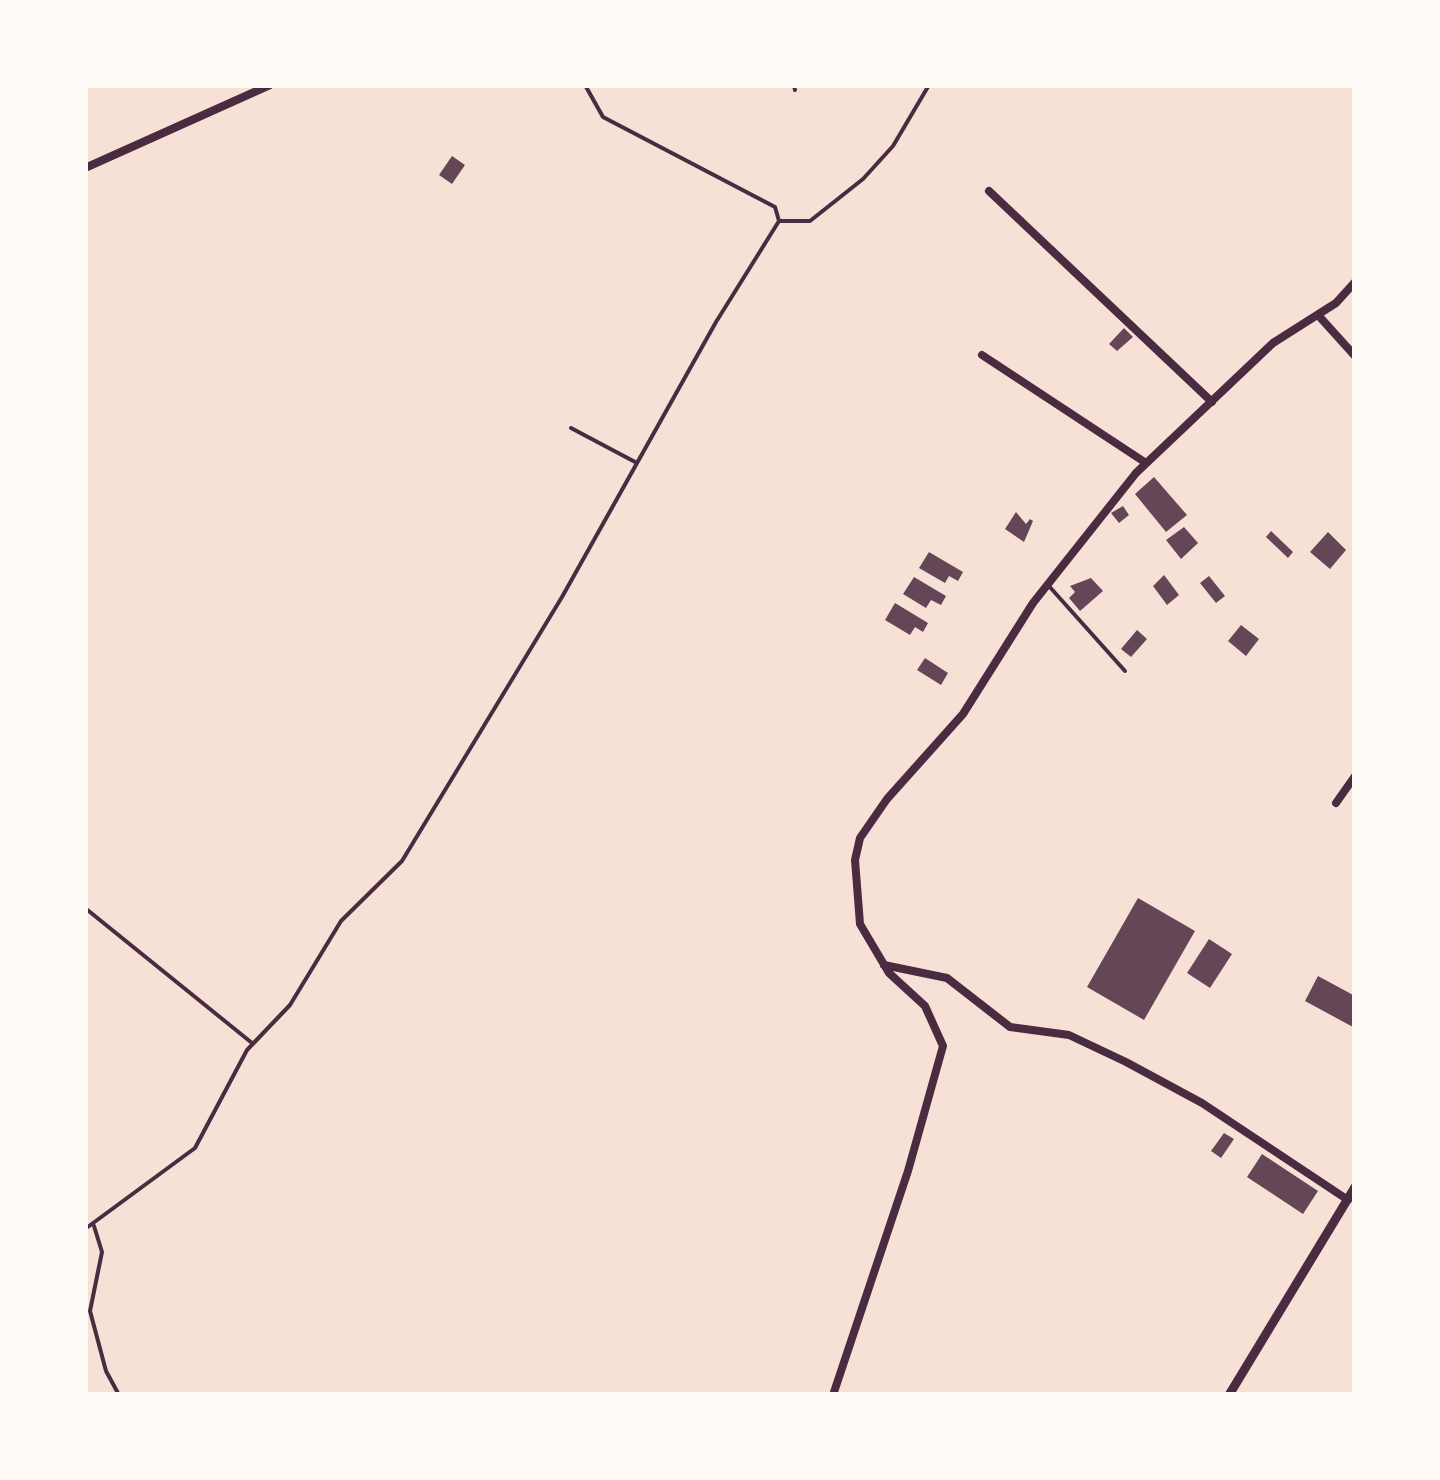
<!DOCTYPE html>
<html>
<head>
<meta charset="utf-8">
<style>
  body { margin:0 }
  #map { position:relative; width:1440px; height:1480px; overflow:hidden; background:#f7e1d7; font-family:"Source Serif 4",serif }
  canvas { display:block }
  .frame { position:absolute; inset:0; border:88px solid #fffaf5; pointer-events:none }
</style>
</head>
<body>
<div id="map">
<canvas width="1440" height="1480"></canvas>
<div class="frame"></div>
</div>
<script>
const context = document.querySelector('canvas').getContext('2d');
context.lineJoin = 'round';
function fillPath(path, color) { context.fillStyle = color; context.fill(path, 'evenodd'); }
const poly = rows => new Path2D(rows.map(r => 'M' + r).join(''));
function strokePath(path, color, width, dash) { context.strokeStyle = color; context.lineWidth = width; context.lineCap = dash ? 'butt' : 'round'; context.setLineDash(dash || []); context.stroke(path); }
fillPath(poly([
  [452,156,465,165,452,184,439,175],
  [1124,328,1133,337,1117,351,1109,344],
  [1154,477,1187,515,1166,532,1135,494],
  [1123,506,1129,515,1119,523,1111,513],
  [1016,512,1026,524,1030,519,1033,521,1024,542,1005,529],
  [1184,527,1198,543,1181,559,1166,540],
  [1271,531,1293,552,1288,558,1266,537],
  [1328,532,1346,550,1330,569,1310,552],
  [929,552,963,572,958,581,949,576,945,583,919,568],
  [1164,575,1179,595,1167,605,1153,586],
  [1209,576,1225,596,1216,603,1200,583],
  [914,577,946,596,941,605,931,600,926,608,903,594],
  [1091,578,1103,591,1080,611,1069,598,1075,592,1070,586],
  [895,603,928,623,923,632,915,627,910,635,885,620],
  [1241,625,1259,639,1246,656,1228,641],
  [1137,630,1147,639,1131,657,1121,649],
  [925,658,948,673,941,685,917,670],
  [1138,898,1195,931,1144,1020,1087,987],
  [1209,939,1232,954,1210,988,1187,973],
  [1318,976,1355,996,1353,1027,1305,1001],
  [1224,1133,1234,1139,1221,1158,1211,1151],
  [1262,1154,1318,1191,1303,1214,1247,1177]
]), '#644757');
strokePath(poly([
  [794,85,795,90],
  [779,221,810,221,863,179,893,146,929,85],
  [571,428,637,463],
  [1048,585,1125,671],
  [85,908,252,1043],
  [94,1226,102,1252,90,1311,106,1371,119,1395],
  [85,1229,195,1148,247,1050,290,1005,341,921,402,861,562,597,716,322,779,221,775,207,603,117,585,85]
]), '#4a2c40', 4);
strokePath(poly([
  [85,168,270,85],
  [989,191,1212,402],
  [1318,315,1355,356],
  [982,355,1146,463],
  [1336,803,1355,776],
  [884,965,947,978,1010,1027,1069,1035,1126,1062,1202,1103,1348,1200],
  [833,1395,908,1171,943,1046,925,1006,889,973,860,924,855,860,860,838,887,799,963,714,1033,603,1136,473,1273,343,1336,303,1355,282]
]), '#4a2c40', 8);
strokePath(poly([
  [1229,1395,1355,1187]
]), '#4a2c40', 9);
</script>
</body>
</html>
